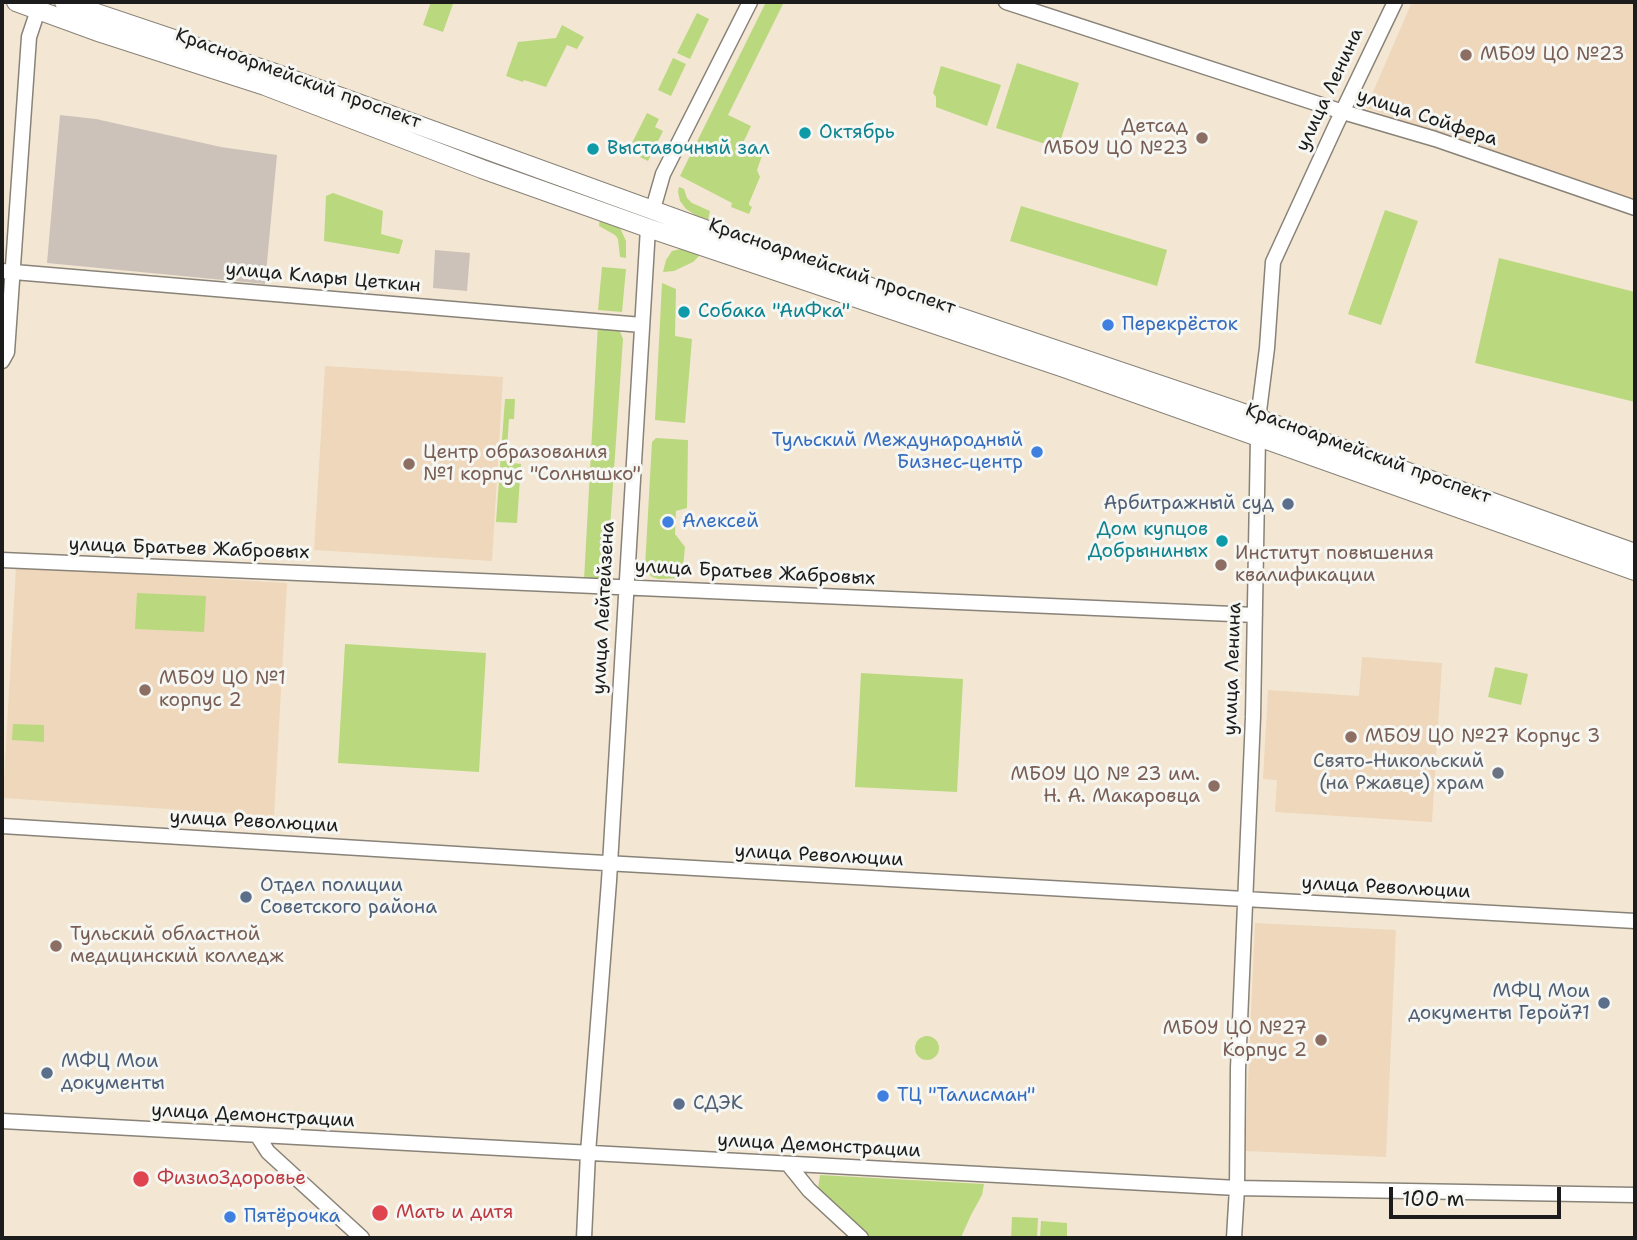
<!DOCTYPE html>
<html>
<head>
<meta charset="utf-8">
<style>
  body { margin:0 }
  #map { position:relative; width:1637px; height:1240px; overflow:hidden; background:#f3e7d3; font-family:"Shantell Sans",sans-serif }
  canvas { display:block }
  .frame { position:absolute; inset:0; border:4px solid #1c1c1c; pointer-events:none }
  .scale { position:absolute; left:1389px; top:1187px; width:172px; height:32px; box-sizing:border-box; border:4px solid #1c1c1c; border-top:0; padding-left:9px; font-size:21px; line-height:24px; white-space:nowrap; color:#1c1c1c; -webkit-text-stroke:5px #f6f6f2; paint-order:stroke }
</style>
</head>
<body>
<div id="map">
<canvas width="1637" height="1240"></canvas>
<div class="frame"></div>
<div class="scale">100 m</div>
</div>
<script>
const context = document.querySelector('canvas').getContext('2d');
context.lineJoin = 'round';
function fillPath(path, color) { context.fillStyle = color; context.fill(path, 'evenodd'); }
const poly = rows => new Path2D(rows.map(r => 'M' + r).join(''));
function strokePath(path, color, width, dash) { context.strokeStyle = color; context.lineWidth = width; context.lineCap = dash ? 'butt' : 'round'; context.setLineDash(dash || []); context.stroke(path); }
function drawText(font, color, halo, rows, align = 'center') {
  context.font = font + ' "Shantell Sans",sans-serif'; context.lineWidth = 6; context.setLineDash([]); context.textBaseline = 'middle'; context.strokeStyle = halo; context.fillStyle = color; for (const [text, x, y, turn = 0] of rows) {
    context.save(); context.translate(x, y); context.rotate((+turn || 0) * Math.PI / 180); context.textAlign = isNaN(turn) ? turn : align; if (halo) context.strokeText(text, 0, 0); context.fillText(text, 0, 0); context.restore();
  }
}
fillPath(poly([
  [1412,2,1635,2,1635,204,1366,108],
  [325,366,503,377,492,561,314,550],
  [16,567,287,583,274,816,3,798],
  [1362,657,1442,663,1432,822,1275,812,1277,780,1263,779,1268,690,1359,696],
  [1255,923,1396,930,1386,1157,1245,1151]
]), '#eed7bb');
fillPath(poly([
  [60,115,96,119,221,147,277,155,265,284,47,263],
  [435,250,470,253,467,291,433,288]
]), '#ccc2b9');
fillPath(poly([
  [431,2,446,2,453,4,443,32,423,25],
  [766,2,784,2,728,115,751,126,743,143,763,153,757,170,760,177,749,203,749,205,752,207,749,214,731,207,732,203,680,176],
  [697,13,709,19,690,59,677,53],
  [562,25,584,37,577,49,567,45,546,87,524,80,523,82,506,76,518,42,556,38],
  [673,58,686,64,671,96,658,90],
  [1017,63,1079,83,1058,148,996,128],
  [941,66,1001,85,987,126,936,107,936,97,933,93],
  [647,113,659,119,655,127,663,131,648,161,628,151],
  [679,187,684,189,687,198,692,203,710,211,708,220,697,216,686,209,680,201,678,192],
  [333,193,383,211,381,234,403,240,399,254,324,241,326,196],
  [1021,206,1167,250,1157,286,1010,241],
  [1385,210,1418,221,1381,325,1348,314],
  [600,217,617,225,621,230,626,241,626,258,620,257,618,239,615,235,599,226],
  [681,249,700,255,693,262,674,271,663,272,666,260,672,251],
  [1499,258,1635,292,1635,402,1475,363],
  [602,267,626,269,622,312,598,310],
  [662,283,676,289,675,336,692,339,685,423,655,420],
  [598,324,619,329,623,339,607,571,603,578,584,580],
  [505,399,515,399,514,419,509,419,506,462,521,464,517,523,496,522],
  [656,438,688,440,687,508,676,511,675,534,685,547,682,578,659,579,652,577,647,572,645,567,652,442],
  [137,593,206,596,204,632,135,629],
  [345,644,486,653,479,772,338,763],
  [1495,667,1528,674,1521,705,1488,697],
  [861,673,963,679,957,792,855,787],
  [13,724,44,725,44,742,12,740],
  '915 1048a12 12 0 1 1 24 0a12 12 0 1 1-24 0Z',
  [820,1175,984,1184,982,1195,971,1215,962,1235,962,1238,871,1238,818,1188],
  [1012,1217,1038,1218,1037,1238,1011,1238],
  [1041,1221,1067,1223,1067,1238,1040,1238]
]), '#bad87e');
const minor = poly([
  [1006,2,1343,112,1435,139,1635,208],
  [653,209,663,174,750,2],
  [2,271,642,325],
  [2,361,7,352,29,37,38,10],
  [1258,419,1267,348,1273,262,1336,125,1395,2],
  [2,560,1255,615],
  [2,826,570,861,1635,921],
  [2,1121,1237,1188,1635,1195],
  [257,1135,268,1152,362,1238],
  [788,1164,809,1190,861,1238],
  [584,1238,588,1153,609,881,648,228],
  [1234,1238,1237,1188,1238,1068,1253,717,1258,437]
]);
const major = poly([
  [16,2,101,33,265,86,482,169,648,228,1064,368,1635,571],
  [64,2,272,72,782,257,1235,410,1635,553]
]);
strokePath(minor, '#888278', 17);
strokePath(major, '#888278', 20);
strokePath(minor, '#fff', 14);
strokePath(major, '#fff', 18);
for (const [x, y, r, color] of [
  [1466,55,7,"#8d6e63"],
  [805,133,7,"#0f9aa8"],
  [1202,138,7,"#8d6e63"],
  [593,149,7,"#0f9aa8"],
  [684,312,7,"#0f9aa8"],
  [1108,325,7,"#3f7fe0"],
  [1037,452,7,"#3f7fe0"],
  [409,464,7,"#8d6e63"],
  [1288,504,7,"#5c6f8a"],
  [668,522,7,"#3f7fe0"],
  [1222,541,7,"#0f9aa8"],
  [1221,565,7,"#8d6e63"],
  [145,690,7,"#8d6e63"],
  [1351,737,7,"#8d6e63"],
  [1498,773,7,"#6b7280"],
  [1214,786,7,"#8d6e63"],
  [246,897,7,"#5c6f8a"],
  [56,946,7,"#8d6e63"],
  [1604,1003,7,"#5c6f8a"],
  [1321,1040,7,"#8d6e63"],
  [47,1073,7,"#5c6f8a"],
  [883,1096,7,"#3f7fe0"],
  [679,1104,7,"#5c6f8a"],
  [141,1179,9,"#e0444e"],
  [380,1213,9,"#e0444e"],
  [230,1217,7,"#3f7fe0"]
]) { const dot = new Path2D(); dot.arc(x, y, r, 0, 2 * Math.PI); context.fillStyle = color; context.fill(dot); strokePath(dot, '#f6f6f2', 2.5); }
drawText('19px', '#785e54', '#f6f6f2', [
  ["МБОУ ЦО №23",1480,55],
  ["Детсад",1188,127,"right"],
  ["МБОУ ЦО №23",1188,149,"right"],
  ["Центр образования",423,453],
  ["№1 корпус \"Солнышко\"",423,475],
  ["Институт повышения",1235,554],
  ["квалификации",1235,576],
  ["МБОУ ЦО №1",159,679],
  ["корпус 2",159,701],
  ["МБОУ ЦО №27 Корпус 3",1365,737],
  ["МБОУ ЦО № 23 им.",1200,775,"right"],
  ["Н. А. Макаровца",1200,797,"right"],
  ["Тульский областной",70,935],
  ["медицинский колледж",70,957],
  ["МБОУ ЦО №27",1307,1029,"right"],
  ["Корпус 2",1307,1051,"right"]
], 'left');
drawText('19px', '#1c1c1c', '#f6f6f2', [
  ["Красноармейский проспект",298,79,20],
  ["улица Ленина",1330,90,-65],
  ["улица Сойфера",1427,118,18],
  ["Красноармейский проспект",832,267,19],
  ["улица Клары Цеткин",323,278,5],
  ["Красноармейский проспект",1368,454,20],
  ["улица Братьев Жабровых",189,549,2],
  ["улица Братьев Жабровых",755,573,3],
  ["улица Лейтейзена",604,608,-87],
  ["улица Ленина",1233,669,-88],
  ["улица Революции",254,822,3],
  ["улица Революции",819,856,3],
  ["улица Революции",1386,888,3],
  ["улица Демонстрации",253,1116,3],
  ["улица Демонстрации",819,1146,3]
]);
drawText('19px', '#0d838f', '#f6f6f2', [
  ["Октябрь",819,133],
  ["Выставочный зал",607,149],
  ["Собака \"АиФка\"",698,312],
  ["Дом купцов",1208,530,"right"],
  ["Добрыниных",1208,552,"right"]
], 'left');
drawText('19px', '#366cbe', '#f6f6f2', [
  ["Перекрёсток",1122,325],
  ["Тульский Международный",1023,441,"right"],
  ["Бизнес-центр",1023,463,"right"],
  ["Алексей",682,522],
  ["ТЦ \"Талисман\"",897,1096],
  ["Пятёрочка",244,1217]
], 'left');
drawText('19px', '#4e5e75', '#f6f6f2', [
  ["Арбитражный суд",1274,504,"right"],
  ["Отдел полиции",260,886],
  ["Советского района",260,908],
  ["МФЦ Мои",1590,992,"right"],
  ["документы Герой71",1590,1014,"right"],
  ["МФЦ Мои",61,1062],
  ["документы",61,1084],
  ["СДЭК",693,1104]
], 'left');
drawText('19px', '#5b616d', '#f6f6f2', [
  ["Свято-Никольский",1484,762],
  ["(на Ржавце) храм",1484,784]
], 'right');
drawText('19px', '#be3a42', '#f6f6f2', [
  ["ФизиоЗдоровье",157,1179],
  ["Мать и дитя",396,1213]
], 'left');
</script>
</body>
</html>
